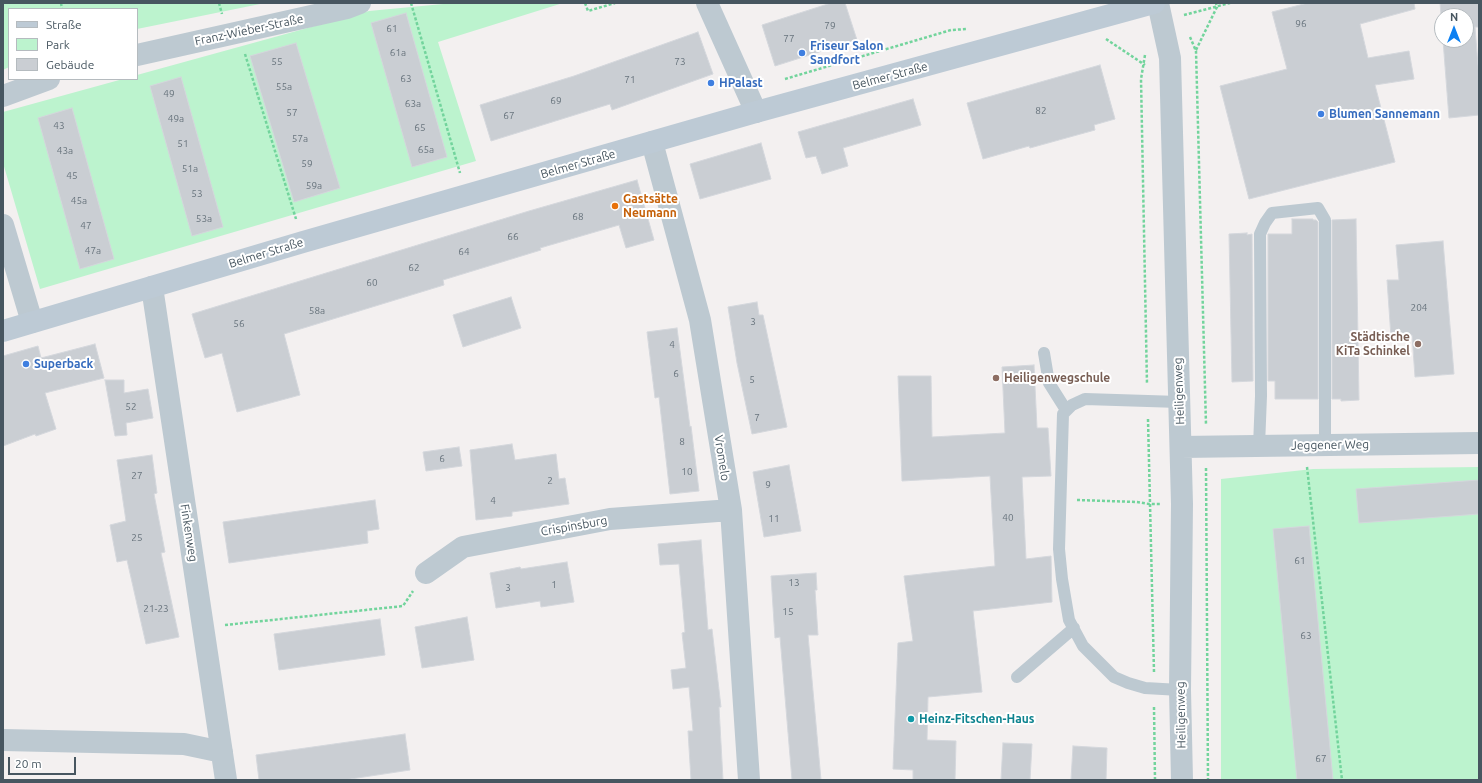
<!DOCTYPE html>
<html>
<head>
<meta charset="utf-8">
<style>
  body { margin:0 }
  #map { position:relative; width:1482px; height:783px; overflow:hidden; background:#f3f0f0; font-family:Ubuntu,sans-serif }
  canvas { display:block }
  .frame { position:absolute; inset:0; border:4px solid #475660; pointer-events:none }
  .legend { position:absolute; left:8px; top:8px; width:130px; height:72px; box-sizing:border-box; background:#fff; border:1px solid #b5bbbf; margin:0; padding:5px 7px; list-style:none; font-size:12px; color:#475660 }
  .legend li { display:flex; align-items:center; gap:8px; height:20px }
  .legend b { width:20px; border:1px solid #b5bbbf }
  .north { position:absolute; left:1434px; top:8px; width:40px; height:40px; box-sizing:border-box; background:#fff; border:1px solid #b5bbbf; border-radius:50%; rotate:0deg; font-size:11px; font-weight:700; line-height:16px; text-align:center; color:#475660 }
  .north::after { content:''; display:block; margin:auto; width:14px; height:18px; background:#0c80f2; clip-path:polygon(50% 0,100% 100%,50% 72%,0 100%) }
  .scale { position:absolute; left:8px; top:757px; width:68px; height:18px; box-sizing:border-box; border:2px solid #475660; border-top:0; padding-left:5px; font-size:12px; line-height:14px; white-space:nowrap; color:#475660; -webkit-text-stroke:3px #fff; paint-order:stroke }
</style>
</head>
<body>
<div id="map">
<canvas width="1482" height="783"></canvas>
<div class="frame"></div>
<ul class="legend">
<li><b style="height:5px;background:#bdcad5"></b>Straße</li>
<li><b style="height:11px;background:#bcf3ce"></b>Park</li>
<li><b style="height:11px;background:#caced3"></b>Gebäude</li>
</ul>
<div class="north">N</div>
<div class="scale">20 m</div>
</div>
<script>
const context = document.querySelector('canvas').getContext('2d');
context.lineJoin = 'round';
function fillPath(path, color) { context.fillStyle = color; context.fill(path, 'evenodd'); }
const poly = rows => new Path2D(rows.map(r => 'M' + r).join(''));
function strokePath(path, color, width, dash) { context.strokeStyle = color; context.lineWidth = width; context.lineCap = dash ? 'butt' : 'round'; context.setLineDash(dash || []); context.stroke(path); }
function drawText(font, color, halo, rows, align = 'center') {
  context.font = font + ' Ubuntu,sans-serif'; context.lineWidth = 4; context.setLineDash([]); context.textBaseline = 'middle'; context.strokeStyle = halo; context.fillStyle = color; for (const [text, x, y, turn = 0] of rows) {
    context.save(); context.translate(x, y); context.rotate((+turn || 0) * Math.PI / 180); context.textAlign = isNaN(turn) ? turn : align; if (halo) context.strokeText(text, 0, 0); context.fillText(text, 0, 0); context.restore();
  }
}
fillPath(poly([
  [3,3,265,3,137,29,137,9,9,9,9,67,3,70],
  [443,3,563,3,438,42,476,161,40,289,3,163,3,112,123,79,137,79,137,75,369,11,443,4],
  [1479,467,1479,780,1221,780,1221,479,1313,469]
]), '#bcf3ce');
const building = poly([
  [831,3,845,3,857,40,775,66,762,25,831,3],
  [1308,3,1414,3,1415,9,1360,24,1368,58,1409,51,1414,79,1375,85,1395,162,1249,199,1220,86,1287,69,1272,12,1308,3],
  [1440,3,1479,3,1479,27,1475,27,1479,78,1479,115,1449,118,1443,40,1466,40,1466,16,1442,16,1442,26,1440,3],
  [406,13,447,157,412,167,371,23,406,13],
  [698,32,713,74,612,110,610,104,491,141,480,105,574,76,698,32],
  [296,43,340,188,294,202,250,56,296,43],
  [1100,65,1115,119,1094,125,1095,130,1030,148,1029,146,983,159,967,103,1100,65],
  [181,77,223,227,192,236,150,86,181,77],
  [913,99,921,125,843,148,848,166,822,174,816,156,806,158,798,132,913,99],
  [72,108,114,259,80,269,38,118,72,108],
  [761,143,771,179,700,199,690,164,761,143],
  [637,180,654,240,626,248,619,225,540,248,541,250,443,280,444,285,284,334,300,395,237,412,222,353,205,358,192,314,529,211,637,180],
  [1292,219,1313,219,1313,220,1316,220,1318,222,1318,399,1275,399,1275,381,1268,381,1268,234,1292,234,1292,219],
  [1356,219,1359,400,1341,401,1341,399,1332,399,1332,220,1356,219],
  [1247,233,1247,235,1252,234,1253,381,1232,382,1229,234,1247,233],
  [1443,241,1454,374,1415,377,1412,335,1391,337,1387,280,1399,280,1396,245,1443,241],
  [511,297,521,328,463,347,453,315,511,297],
  [757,302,759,315,763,315,787,427,752,434,737,363,728,307,757,302],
  [677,328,690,427,691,426,699,491,670,494,659,397,655,398,647,332,677,328],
  [95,344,104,378,45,393,56,429,36,436,35,434,3,446,3,356,38,346,41,358,95,344],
  [1034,365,1037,428,1048,428,1051,476,1022,477,1026,559,1051,556,1052,602,973,611,982,692,928,697,927,740,956,741,955,780,913,780,913,770,893,769,898,643,913,641,904,576,995,566,990,476,902,481,898,376,931,376,932,437,1005,433,1002,367,1034,365],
  [105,380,124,380,124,393,148,389,153,418,126,423,127,435,115,436,105,380],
  [512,444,515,460,556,454,559,479,565,478,569,504,512,512,512,516,476,520,470,450,512,444],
  [459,447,462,466,426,471,423,452,459,447],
  [152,455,157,493,154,494,165,552,161,553,179,637,146,644,127,560,117,562,110,525,126,521,117,460,152,455],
  [789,465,801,531,764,537,753,472,789,465],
  [1479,480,1479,514,1359,523,1356,489,1479,480],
  [375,500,379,529,367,531,368,543,229,563,223,522,375,500],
  [1309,526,1333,780,1297,780,1273,529,1309,526],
  [701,540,708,630,712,629,721,707,719,707,723,780,691,780,688,731,693,731,689,687,673,689,671,670,686,668,682,633,685,632,679,564,660,565,658,544,701,540],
  [567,562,574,602,541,607,540,601,496,608,490,573,520,567,521,569,567,562],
  [816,573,817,590,815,590,818,635,808,635,821,780,792,780,780,637,775,638,771,576,816,573],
  [467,617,474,660,422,668,415,627,467,617],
  [380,619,385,655,279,670,274,634,380,619],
  [405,734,410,770,344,780,259,780,256,755,405,734],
  [1003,743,1032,744,1030,780,1001,780,1003,743],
  [1073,746,1107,748,1106,780,1071,780,1073,746]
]);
fillPath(building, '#caced3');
strokePath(building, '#d4d7dc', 1);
strokePath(poly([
  [61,3,62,9],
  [219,3,222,14],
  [411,3,460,173],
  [585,3,588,11,615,3],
  [1184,15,1230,3],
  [1190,37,1196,51,1206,425],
  [1106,39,1145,65],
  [1196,50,1217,7,1216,3],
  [245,54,296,219],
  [1145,55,1141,79,1147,384],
  [785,79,951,30,967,29],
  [1148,419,1154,672],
  [1307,467,1342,780],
  [1206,468,1208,780],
  [1077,500,1137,502,1149,504,1160,504],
  [225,625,403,606,413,591],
  [1154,707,1155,780]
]), '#72d49c', 2.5, [3, 2]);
strokePath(poly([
  [1044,353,1049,383,1066,410],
  [1179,402,1085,399,1072,405,1063,414,1059,549,1062,579,1069,620,1083,646,1114,677,1128,683,1145,688,1180,690],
  [1259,446,1261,396,1260,234,1265,223,1272,213,1318,208,1325,220,1325,444],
  [1017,677,1074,628]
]), '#bdc9d1', 12);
strokePath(poly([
  [707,3,756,112],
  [1158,3,1170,58,1182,504,1180,690,1182,780],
  [137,55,347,8,360,3],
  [3,96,49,79],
  [652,142,700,320,731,510,749,780],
  [3,225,32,322],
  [152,287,226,780],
  [1181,447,1479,443],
  [426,573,463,547,610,519,731,510],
  [3,740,184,744,222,752]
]), '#bdc9d1', 22);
strokePath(poly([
  [3,331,303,242,756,112,1154,3]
]), '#bdcad5', 22);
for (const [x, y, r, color] of [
  [802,53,4,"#3f7fe0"],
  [711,83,4,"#3f7fe0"],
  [1321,114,4,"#3f7fe0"],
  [615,206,4,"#e8710a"],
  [1418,344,4,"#8d6e63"],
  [26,364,4,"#3f7fe0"],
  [996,378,4,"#8d6e63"],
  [911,719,4,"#0f9aa8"]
]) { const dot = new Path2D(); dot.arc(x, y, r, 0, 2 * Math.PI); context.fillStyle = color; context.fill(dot); strokePath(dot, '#fff', 1.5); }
drawText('10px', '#68747d', null, [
  ["96",1301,24],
  ["79",830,26],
  ["61",392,29],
  ["77",789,39],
  ["61a",398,53],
  ["55",277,62],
  ["73",680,62],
  ["63",406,79],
  ["71",630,80],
  ["55a",284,87],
  ["49",169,94],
  ["69",556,101],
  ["63a",413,104],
  ["82",1041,111],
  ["57",292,113],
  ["67",509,116],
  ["49a",176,119],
  ["43",59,126],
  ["65",420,128],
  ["57a",300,139],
  ["51",183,144],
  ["65a",426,150],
  ["43a",65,151],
  ["59",307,164],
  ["51a",190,169],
  ["45",72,176],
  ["59a",314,186],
  ["53",197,194],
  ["45a",79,201],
  ["68",578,217],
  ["53a",204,219],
  ["47",86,226],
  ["66",513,237],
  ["47a",93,251],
  ["64",464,252],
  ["62",414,268],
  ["60",372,283],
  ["204",1419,308],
  ["58a",317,311],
  ["3",753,322],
  ["56",239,324],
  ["4",672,345],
  ["6",676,374],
  ["5",752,380],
  ["52",131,407],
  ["7",757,418],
  ["8",682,442],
  ["6",442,459],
  ["10",687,472],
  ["27",137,476],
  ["2",550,481],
  ["9",768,485],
  ["4",493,501],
  ["40",1008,518],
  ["11",774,519],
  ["25",137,538],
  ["61",1300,561],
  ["13",794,583],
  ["1",554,585],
  ["3",508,588],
  ["21-23",156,609],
  ["15",788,612],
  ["63",1306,636],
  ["67",1321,759]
]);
drawText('12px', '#475660', '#fff', [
  ["Franz-Wieber-Straße",249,30,-12],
  ["Belmer Straße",890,76,-15],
  ["Belmer Straße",578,164,-16],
  ["Belmer Straße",266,253,-17],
  ["Heiligenweg",1179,391,-92],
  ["Jeggener Weg",1330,445,-1],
  ["Vromelo",722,458,81],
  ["Crispinsburg",574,526,-10],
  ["Finkenweg",189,533,81],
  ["Heiligenweg",1181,715,-91]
]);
drawText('bold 12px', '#366cbe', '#fff', [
  ["Friseur Salon",810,46],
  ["Sandfort",810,60],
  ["HPalast",719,83],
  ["Blumen Sannemann",1329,114],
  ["Superback",34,364]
], 'left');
drawText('bold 12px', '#c56008', '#fff', [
  ["Gastsätte",623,199],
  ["Neumann",623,213]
], 'left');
drawText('bold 12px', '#785e54', '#fff', [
  ["Städtische",1410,337],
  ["KiTa Schinkel",1410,351],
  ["Heiligenwegschule",1004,378,"left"]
], 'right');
drawText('bold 12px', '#0d838f', '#fff', [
  ["Heinz-Fitschen-Haus",919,719]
], 'left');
</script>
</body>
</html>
